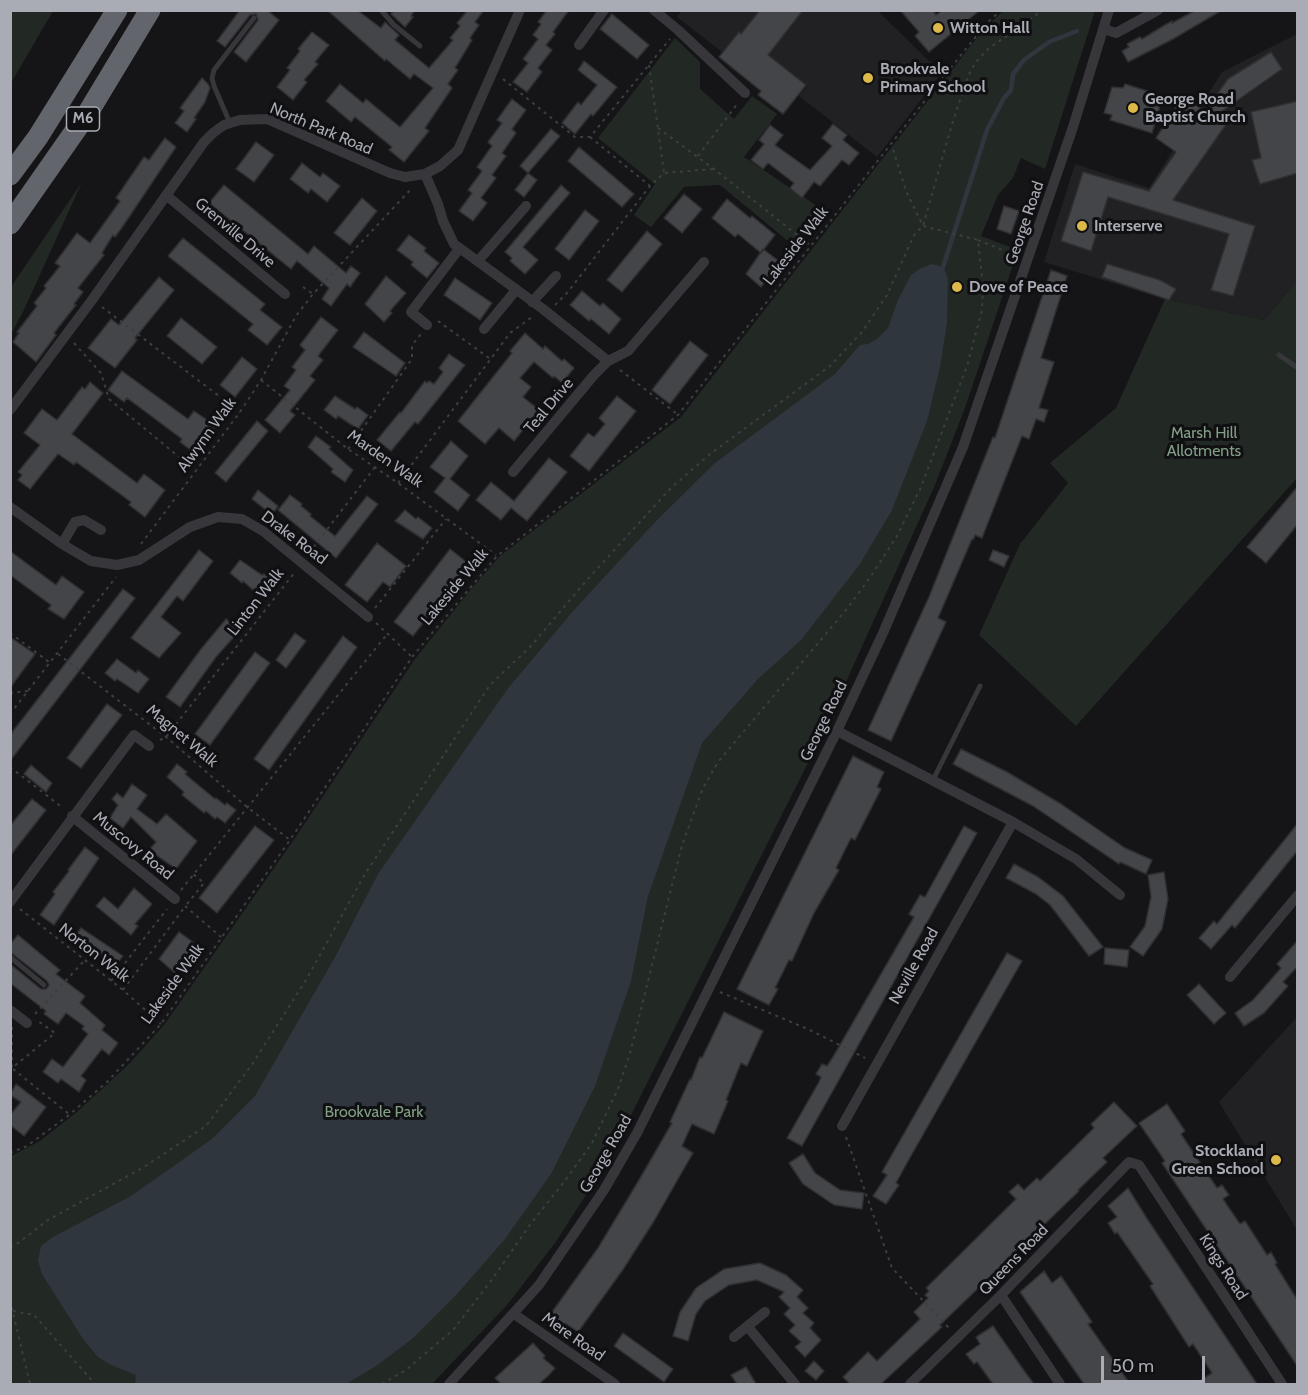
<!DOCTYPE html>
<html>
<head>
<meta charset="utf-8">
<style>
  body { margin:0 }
  #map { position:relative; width:1308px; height:1395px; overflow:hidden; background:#151517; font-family:Cabin,sans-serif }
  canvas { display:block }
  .frame { position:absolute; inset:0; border:12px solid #a9abb5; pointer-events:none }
  .scale { position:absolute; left:1101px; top:1356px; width:104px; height:27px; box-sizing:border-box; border:3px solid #a9abb5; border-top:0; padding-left:8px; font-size:18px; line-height:21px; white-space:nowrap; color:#a9abb5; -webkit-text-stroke:4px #101012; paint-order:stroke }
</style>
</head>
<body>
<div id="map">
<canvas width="1308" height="1395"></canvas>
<div class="frame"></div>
<div class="scale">50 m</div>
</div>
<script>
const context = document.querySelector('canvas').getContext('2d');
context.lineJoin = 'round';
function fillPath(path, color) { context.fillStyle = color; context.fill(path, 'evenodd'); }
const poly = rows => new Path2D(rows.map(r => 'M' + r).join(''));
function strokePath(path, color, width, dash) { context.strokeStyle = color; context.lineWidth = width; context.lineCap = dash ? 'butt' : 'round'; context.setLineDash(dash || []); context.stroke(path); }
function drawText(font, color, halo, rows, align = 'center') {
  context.font = font + ' Cabin,sans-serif'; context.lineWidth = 6; context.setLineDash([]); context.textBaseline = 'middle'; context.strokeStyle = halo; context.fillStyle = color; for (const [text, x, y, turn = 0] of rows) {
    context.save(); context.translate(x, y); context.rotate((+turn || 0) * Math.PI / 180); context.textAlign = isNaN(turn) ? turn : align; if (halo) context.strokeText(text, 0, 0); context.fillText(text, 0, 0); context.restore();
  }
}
fillPath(poly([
  [682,10,878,11,928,60,943,71,877,157,799,96,807,86,739,32,722,52,677,17],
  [1297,34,1297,281,1264,320,1165,299,1044,262,1075,164,1149,188,1222,72],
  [1297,1017,1297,1230,1219,1102]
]), '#212123');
fillPath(poly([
  [11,10,53,11,11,83,10,11],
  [1003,11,1095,11,1045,169,1021,158,1013,178,998,195,981,236,1018,250,965,408,935,485,823,733,631,1115,593,1184,555,1243,507,1305,432,1384,11,1384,11,1156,40,1141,78,1111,129,1064,164,1025,293,841,415,659,471,589,500,556,681,417,983,30],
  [675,38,700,62,700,89,734,119,752,96,777,114,744,157,823,210,794,246,720,185,684,187,651,227,634,215,655,184,598,138],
  [82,182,24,310,11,334,11,287],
  [1297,281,1297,478,1076,726,979,635,1020,544,1068,483,1050,463,1116,408,1165,299,1264,320]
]), '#222823');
fillPath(poly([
  [932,264,943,267,948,278,947,322,940,367,927,421,892,510,860,564,801,640,758,679,702,743,648,896,631,981,595,1086,551,1174,505,1239,458,1293,412,1339,376,1366,346,1384,135,1384,136,1375,111,1365,98,1357,83,1339,42,1274,38,1261,41,1246,53,1237,131,1196,212,1139,255,1096,334,959,378,874,509,687,575,609,657,520,715,463,835,374,860,345,868,344,877,339,888,328,898,300,911,275,921,268]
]), '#30363e');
strokePath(poly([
  [943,267,987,130,1004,98,1011,90,1013,74,1024,60,1049,42,1077,31]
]), '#30363e', 4.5);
const building = poly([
  [240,10,267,10,279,20,246,62,234,52,258,20,256,14,250,15,225,47,217,41,240,10],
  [327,10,357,10,381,28,385,22,399,35,395,40,429,68,453,40,450,38,460,26,457,23,468,10,484,10,475,22,479,25,470,38,472,40,455,68,458,70,448,84,452,88,425,128,429,131,404,162,389,150,392,147,355,117,351,122,326,101,340,84,363,103,366,99,400,127,433,88,414,74,410,79,386,59,385,61,327,10],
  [394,10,415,10,411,16,413,17,405,27,391,14,394,10],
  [547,10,569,10,553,32,555,34,546,45,552,50,538,68,542,72,527,92,513,82,528,63,523,59,538,39,533,35,541,24,538,22,547,10],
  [760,10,803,10,768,55,806,85,783,114,758,95,761,91,719,57,739,32,741,34,760,10],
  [900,10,933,10,936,15,943,10,980,10,929,52,915,36,919,32,900,10],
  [1196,10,1222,10,1173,39,1128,62,1122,51,1129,47,1127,44,1140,37,1142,39,1165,25,1172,21,1172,23,1196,10],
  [612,14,649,45,637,59,600,29,612,14],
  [312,32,329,45,315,62,318,64,304,80,307,82,293,100,277,87,290,70,287,68,300,51,298,49,312,32],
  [1271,52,1282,69,1208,121,1232,116,1173,200,1255,226,1233,296,1211,290,1229,234,1108,197,1091,251,1061,241,1083,172,1149,191,1176,152,1156,138,1178,104,1182,107,1187,99,1205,111,1228,79,1271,52],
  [584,61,617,87,593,116,591,114,575,134,562,123,578,102,581,105,597,85,578,70,584,61],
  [202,78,208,84,210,88,205,102,194,118,196,119,187,132,175,123,184,111,180,108,202,78],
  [1125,84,1163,96,1152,133,1110,120,1112,115,1104,113,1112,87,1123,88,1125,84],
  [512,99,526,110,512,129,516,133,502,153,506,156,492,175,496,178,481,198,487,203,473,221,459,211,472,193,468,190,482,171,477,167,492,146,488,142,502,123,497,120,512,99],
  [1298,101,1298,173,1260,184,1252,160,1261,158,1251,112,1298,101],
  [833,124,847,135,843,140,859,153,849,165,842,160,820,186,814,182,802,198,790,188,794,183,768,163,763,169,751,160,764,144,759,140,770,125,783,135,775,145,810,170,832,146,822,138,833,124],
  [551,129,560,136,528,173,520,166,551,129],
  [165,138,176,147,123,226,115,237,113,235,102,253,104,255,78,288,83,292,74,304,76,305,54,333,56,335,36,362,13,342,19,333,17,332,37,306,34,303,46,288,44,286,60,266,55,263,77,233,90,243,120,201,116,198,144,157,149,160,165,138],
  [256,142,274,155,254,182,236,169,256,142],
  [579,147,634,194,622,207,568,161,579,147],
  [302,163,320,177,323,173,340,186,327,202,311,189,308,193,290,179,302,163],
  [528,173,537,180,524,197,515,190,528,173],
  [224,185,308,254,314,246,346,273,351,266,360,273,350,287,347,284,331,306,322,299,329,288,297,261,291,269,209,203,224,185],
  [561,185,570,193,523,247,538,260,525,274,510,261,512,258,505,252,561,185],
  [684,194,702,209,682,233,664,218,684,194],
  [362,198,377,211,350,245,334,233,362,198],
  [727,199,750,218,752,216,775,235,761,253,738,234,735,237,712,218,727,199],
  [1004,206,1019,211,1011,234,997,229,1004,206],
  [585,210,599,221,569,260,555,249,585,210],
  [647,231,662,244,622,292,607,280,647,231],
  [409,235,426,248,424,251,439,263,427,278,411,265,413,262,397,250,409,235],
  [183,238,265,304,260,310,282,327,267,345,248,330,253,324,168,256,183,238],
  [763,249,780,262,761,287,746,274,763,249],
  [1107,264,1160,280,1176,289,1169,300,1102,277,1107,264],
  [1051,270,1067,276,1041,358,1054,362,1039,408,1048,410,1044,422,1036,419,1029,439,1022,436,982,538,975,535,973,540,972,539,938,618,946,622,891,741,868,730,929,597,993,437,995,438,1051,270],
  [386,276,406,293,390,311,392,313,384,322,365,304,386,276],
  [159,277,174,290,135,338,137,340,115,368,88,348,111,319,119,325,159,277],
  [455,278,492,303,480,320,444,295,455,278],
  [582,291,600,306,603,303,621,319,609,334,591,319,589,321,570,305,582,291],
  [321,317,338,330,318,356,323,360,310,376,315,380,290,411,295,415,280,433,265,420,290,390,284,386,296,370,292,367,305,350,300,345,321,317],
  [181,318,217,347,202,364,167,336,181,318],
  [364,332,405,363,396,376,353,347,364,332],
  [525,333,543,349,545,346,562,361,564,359,574,368,562,383,554,376,553,378,534,362,520,378,531,387,523,397,544,414,537,422,532,419,514,441,499,428,485,444,458,421,512,353,510,351,525,333],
  [690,341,708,355,670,404,652,390,690,341],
  [449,354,465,365,418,424,415,422,391,451,377,440,400,412,401,413,425,381,427,383,429,381,434,384,443,372,439,368,449,354],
  [242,357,257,369,235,397,220,385,242,357],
  [122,371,188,419,194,411,216,426,196,454,180,442,182,439,127,398,124,402,108,390,122,371],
  [90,382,103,393,72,434,137,483,144,474,165,490,145,517,129,505,131,502,76,462,74,465,58,454,30,489,18,480,22,475,18,472,40,445,24,433,42,409,57,420,82,387,85,389,90,382],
  [335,396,355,409,357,407,368,415,358,429,338,416,336,419,324,410,335,396],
  [617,396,636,411,589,471,570,456,588,433,594,437,605,424,599,418,617,396],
  [257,421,268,431,226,482,215,473,257,421],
  [316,436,331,447,329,449,353,470,345,482,331,472,333,469,308,447,316,436],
  [451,441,468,456,450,479,470,495,458,511,434,492,445,478,430,467,451,441],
  [549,458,567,472,527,521,511,508,501,520,476,500,491,482,514,501,549,458],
  [1298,486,1298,524,1266,563,1247,547,1298,486],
  [258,490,278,506,272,515,252,499,258,490],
  [290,495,302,504,301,506,311,514,310,516,335,536,367,496,378,504,336,558,278,510,290,495],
  [405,510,416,519,418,517,432,528,423,539,395,521,405,510],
  [377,543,406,566,390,587,383,582,367,602,345,585,377,543],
  [450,549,469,564,413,636,394,622,450,549],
  [199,550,213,561,183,601,177,596,161,617,181,633,159,658,131,638,199,550],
  [993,550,1009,556,1004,567,989,560,993,550],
  [10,551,56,585,62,576,84,592,64,619,48,609,51,605,10,575,10,551],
  [240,560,262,575,264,574,275,583,264,596,255,588,253,590,243,581,242,583,230,573,240,560],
  [123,589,135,598,10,761,10,735,123,589],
  [226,619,240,630,216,657,180,707,166,697,201,649,226,619],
  [295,633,306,641,286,668,276,660,295,633],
  [343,636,357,647,269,770,254,759,343,636],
  [10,637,35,654,10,688,10,637],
  [255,652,270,663,210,745,195,734,255,652],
  [117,659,136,673,138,670,149,679,138,693,117,679,115,681,105,673,117,659],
  [107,704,122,715,81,768,67,758,107,704],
  [961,749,1007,772,1061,804,1125,848,1152,860,1146,874,1120,862,1119,864,1033,806,953,764,961,749],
  [853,756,884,772,877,787,881,789,855,840,851,838,836,868,839,870,814,913,792,961,789,960,775,988,778,989,769,1005,737,989,853,756],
  [177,764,187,772,185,774,215,799,216,798,225,805,227,803,236,810,225,823,217,817,215,819,206,811,204,813,182,795,184,792,167,777,177,764],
  [31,765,52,783,46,792,24,774,31,765],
  [132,784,147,795,137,809,157,824,166,814,197,841,176,869,149,850,156,842,131,817,123,828,110,818,118,805,112,799,117,793,123,798,132,784],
  [32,799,46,810,10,856,10,826,32,799],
  [1298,823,1298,850,1235,928,1232,925,1211,949,1199,938,1214,921,1217,924,1298,823],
  [255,826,274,840,217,913,199,898,255,826],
  [964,826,977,833,802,1146,787,1138,819,1082,821,1077,816,1074,822,1064,827,1066,833,1057,914,917,909,914,920,895,925,897,964,826],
  [85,847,99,858,54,925,40,915,55,894,53,892,69,871,68,870,85,847],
  [1014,864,1038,877,1063,896,1103,947,1089,956,1050,905,1036,894,1006,878,1014,864],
  [1164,872,1168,899,1162,929,1143,956,1130,947,1145,926,1151,897,1148,875,1164,872],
  [134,888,152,904,135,924,138,926,131,935,96,906,104,897,118,909,134,888],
  [81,928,123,956,115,966,73,939,81,928],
  [179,932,197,945,176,974,159,959,179,932],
  [18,935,60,970,56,974,85,996,80,1003,105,1025,102,1030,118,1043,109,1055,102,1049,81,1076,86,1080,79,1092,61,1079,58,1083,43,1072,52,1059,63,1067,88,1034,82,1029,84,1026,66,1013,58,1024,44,1014,46,1011,10,983,10,964,41,989,46,989,49,985,47,981,10,952,10,944,18,935],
  [1298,940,1298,966,1283,982,1288,986,1264,1013,1244,1026,1235,1013,1253,1000,1268,983,1281,968,1277,964,1298,940],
  [1105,948,1129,950,1127,967,1104,964,1105,948],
  [1007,953,1022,961,908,1161,896,1183,899,1185,886,1204,873,1196,887,1175,882,1172,1007,953],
  [1199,984,1226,1013,1214,1024,1187,995,1199,984],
  [724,1012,763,1031,747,1066,741,1063,726,1100,728,1101,714,1134,692,1124,682,1146,693,1153,654,1221,622,1271,578,1332,565,1323,562,1329,547,1319,598,1248,639,1180,672,1123,670,1122,690,1079,691,1080,700,1057,702,1058,724,1012],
  [16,1084,46,1107,24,1136,10,1125,10,1115,21,1102,10,1095,16,1084],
  [1114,1102,1137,1126,1103,1158,1107,1162,1078,1190,1079,1191,940,1325,942,1327,881,1384,850,1384,843,1377,868,1352,877,1361,920,1319,914,1312,928,1298,925,1295,929,1291,926,1288,1016,1199,1009,1192,1018,1184,1024,1190,1037,1178,1040,1181,1094,1128,1091,1124,1114,1102],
  [1167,1104,1185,1131,1181,1134,1217,1188,1222,1185,1229,1195,1223,1199,1229,1208,1240,1224,1245,1221,1267,1255,1271,1252,1277,1263,1275,1264,1298,1301,1298,1367,1162,1163,1165,1161,1139,1123,1167,1104],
  [803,1154,815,1173,840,1190,864,1193,862,1209,834,1205,803,1184,789,1163,803,1154],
  [1128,1188,1146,1217,1257,1384,1195,1384,1212,1373,1193,1344,1189,1347,1150,1286,1153,1284,1117,1232,1115,1234,1108,1223,1117,1217,1108,1206,1128,1188],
  [760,1263,786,1275,803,1290,797,1297,808,1308,803,1313,814,1323,810,1328,821,1340,805,1357,795,1347,801,1342,789,1331,795,1325,784,1314,790,1308,779,1297,784,1292,757,1280,729,1285,705,1301,696,1314,688,1341,673,1336,680,1312,696,1288,724,1269,760,1263],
  [1044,1271,1052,1283,1061,1276,1092,1322,1088,1324,1130,1384,1084,1384,1020,1292,1044,1271],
  [993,1326,1025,1372,1034,1384,993,1384,977,1362,974,1364,966,1354,980,1344,976,1337,993,1326],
  [623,1333,673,1369,664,1382,614,1346,623,1333],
  [533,1343,545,1356,543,1358,555,1368,549,1375,539,1384,501,1384,495,1378,533,1343],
  [814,1361,824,1371,816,1380,805,1371,814,1361],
  [746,1367,756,1384,737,1384,731,1375,746,1367]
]);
fillPath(building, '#444549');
strokePath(building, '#302f32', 1.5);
strokePath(poly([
  [649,65,664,172],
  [503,79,575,137,590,137,670,39],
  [658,128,714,169,811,246],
  [590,137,650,186],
  [698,156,738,103],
  [978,240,1017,256],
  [303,287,313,294],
  [555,305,567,293,650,186,664,173,714,169],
  [102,307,240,412],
  [438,321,489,358],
  [74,343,101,373,109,399,196,471],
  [620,370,677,414],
  [261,380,348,449,398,483,496,555],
  [348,449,412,359,412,345,421,334],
  [398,483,510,333,532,317],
  [141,544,240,412,261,380,296,316,313,294,411,189],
  [309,553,375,467],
  [375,608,446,519],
  [376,623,411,656],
  [10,633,49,662],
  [58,654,166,737,247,807,290,840],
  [10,693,28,691],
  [10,714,116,577],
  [160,740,166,737,295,572],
  [10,767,63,808],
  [181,890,388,633],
  [187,904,204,883,193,874],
  [185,906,221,937],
  [20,909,123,990,161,1024],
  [111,981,167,909],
  [123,990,184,908],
  [720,992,810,1030,865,1058],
  [35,1014,84,961],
  [12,1027,12,1068,55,1033,38,1021],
  [13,1069,69,1114],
  [846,1137,892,1268,949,1328],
  [10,1153,27,1146,69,1115,107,1082,161,1024,290,840,412,657,497,556,678,415,953,65,986,24,1001,10],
  [10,1247,18,1243,48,1220,144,1167,206,1126,253,1063,306,980,365,874,490,685,531,646,586,581,671,488,710,454,830,366,862,332,887,295,914,235,923,226,952,124,968,76,975,63,988,49,1043,10],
  [10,1300,30,1384],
  [13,1311,34,1315,95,1384],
  [382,1384,406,1370,453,1330,491,1281,529,1226,564,1182,592,1143,618,1089,630,1053,682,845,703,788,718,762,846,610,869,579,897,536,921,487,967,366,982,310,983,286,978,240,923,226,906,191,892,146]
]), '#3d3e42', 2, [3, 4.5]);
strokePath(poly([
  [381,10,394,25,420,46],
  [230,123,214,86,212,78,214,70,254,18],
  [1279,355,1298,368],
  [933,780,980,686],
  [10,957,44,985]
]), '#37373b', 5);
strokePath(poly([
  [654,10,678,30,745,93],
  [1104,29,1116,33,1158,10],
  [579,45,604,10],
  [425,174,438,204,443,221,454,244,543,309,608,361],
  [166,195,285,294],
  [478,261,526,206],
  [532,302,556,276],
  [427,325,411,312,459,249],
  [484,329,516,290],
  [10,410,92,300,204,142,213,133,224,125,240,120,267,119,390,173,405,177,425,174,440,166,458,150,520,10],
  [513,472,594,375,608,361,628,351,704,262],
  [10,507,62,544,91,561,117,565,139,560,190,527,218,517,242,519,263,531,368,617],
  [62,544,75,522,84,520,101,530],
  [837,731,1013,822,1076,859,1120,895],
  [72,816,175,899],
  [10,902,134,735,149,746],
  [1230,977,1298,895],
  [10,1010,27,1023],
  [842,1126,1013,822],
  [1001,1295,1060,1384],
  [514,1314,615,1384],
  [748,1327,795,1384],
  [734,1337,765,1312],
  [449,1384,539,1285,604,1190,637,1133,837,731,883,633,963,447,1073,127,1109,10],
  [910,1384,1001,1295,1129,1162,1139,1165,1282,1384]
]), '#37373b', 10);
strokePath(poly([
  [10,175,38,137,117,10],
  [10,224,89,111,150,10]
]), '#63656c', 21);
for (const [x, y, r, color] of [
  [938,28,6,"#dcb948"],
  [868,78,6,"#dcb948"],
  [1133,108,6,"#dcb948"],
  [1082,226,6,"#dcb948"],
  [957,287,6,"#dcb948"],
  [1276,1160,6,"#dcb948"]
]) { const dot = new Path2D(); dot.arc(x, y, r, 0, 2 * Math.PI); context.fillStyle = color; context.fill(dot); strokePath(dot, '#101012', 2); }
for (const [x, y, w] of [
  [83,119,33]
]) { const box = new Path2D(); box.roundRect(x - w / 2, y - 12, w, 24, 4.5); context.fillStyle = '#101012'; context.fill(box); strokePath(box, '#a9abb5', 1.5); }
drawText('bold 15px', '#a9abb5', null, [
  ["M6",83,119]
]);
drawText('bold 16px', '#a9abb5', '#101012', [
  ["Witton Hall",950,28],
  ["Brookvale",880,69],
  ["Primary School",880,87],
  ["George Road",1145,99],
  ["Baptist Church",1145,117],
  ["Interserve",1094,226],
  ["Dove of Peace",969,287],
  ["Stockland",1264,1151,"right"],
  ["Green School",1264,1169,"right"]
], 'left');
drawText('16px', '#a9abb5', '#101012', [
  ["North Park Road",321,129,23],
  ["George Road",1025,223,-71],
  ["Grenville Drive",235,233,40],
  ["Lakeside Walk",796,246,-52],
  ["Teal Drive",549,406,-50],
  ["Alwynn Walk",207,435,-54],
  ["Marden Walk",385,459,35],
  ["Drake Road",294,538,37],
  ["Lakeside Walk",455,587,-50],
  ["Linton Walk",256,602,-52],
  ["George Road",824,721,-64],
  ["Magnet Walk",182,736,40],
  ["Muscovy Road",133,846,39],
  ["Norton Walk",94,953,38],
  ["Neville Road",914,966,-61],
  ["Lakeside Walk",173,984,-54],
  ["George Road",606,1154,-60],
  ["Queens Road",1014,1260,-46],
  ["Kings Road",1223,1267,57],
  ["Mere Road",573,1337,35]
]);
drawText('16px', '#829e86', '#101012', [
  ["Marsh Hill",1204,433],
  ["Allotments",1204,451],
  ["Brookvale Park",374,1112]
]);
</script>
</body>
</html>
